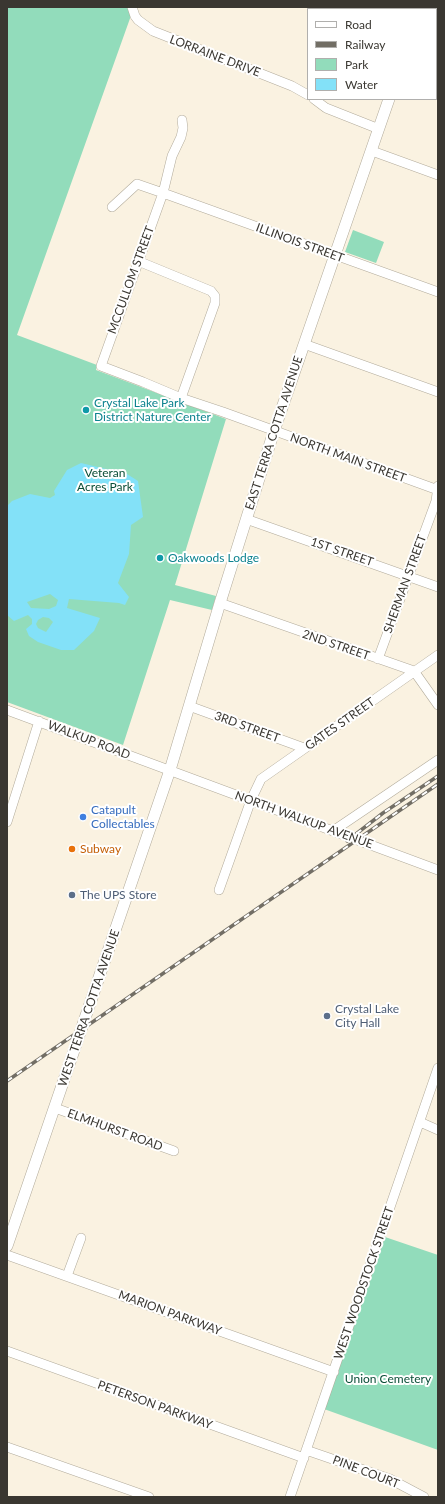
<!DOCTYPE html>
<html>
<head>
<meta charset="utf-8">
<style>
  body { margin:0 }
  #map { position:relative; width:445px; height:1504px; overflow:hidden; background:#faf2e1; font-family:Lato,sans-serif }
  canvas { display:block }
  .frame { position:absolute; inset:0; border:8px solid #3a3731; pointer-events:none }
  .legend { position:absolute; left:307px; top:8px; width:130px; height:92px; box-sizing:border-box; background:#fff; border:1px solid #b0afad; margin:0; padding:5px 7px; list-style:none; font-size:12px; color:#3a3731 }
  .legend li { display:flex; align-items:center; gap:8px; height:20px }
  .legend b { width:20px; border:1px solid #b0afad }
</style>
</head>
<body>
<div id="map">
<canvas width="445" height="1504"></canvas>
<div class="frame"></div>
<ul class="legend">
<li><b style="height:5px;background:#fff"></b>Road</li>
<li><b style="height:5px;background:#726e65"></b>Railway</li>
<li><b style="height:11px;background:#92dcbb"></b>Park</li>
<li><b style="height:11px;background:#83e1f8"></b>Water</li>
</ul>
</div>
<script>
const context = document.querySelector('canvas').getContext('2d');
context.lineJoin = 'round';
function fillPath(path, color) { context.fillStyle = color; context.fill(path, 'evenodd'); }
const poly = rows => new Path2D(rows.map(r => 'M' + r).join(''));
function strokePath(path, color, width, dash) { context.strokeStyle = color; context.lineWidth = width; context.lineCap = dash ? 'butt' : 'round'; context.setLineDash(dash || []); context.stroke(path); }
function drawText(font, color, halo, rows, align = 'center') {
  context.font = font + ' Lato,sans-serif'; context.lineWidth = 4; context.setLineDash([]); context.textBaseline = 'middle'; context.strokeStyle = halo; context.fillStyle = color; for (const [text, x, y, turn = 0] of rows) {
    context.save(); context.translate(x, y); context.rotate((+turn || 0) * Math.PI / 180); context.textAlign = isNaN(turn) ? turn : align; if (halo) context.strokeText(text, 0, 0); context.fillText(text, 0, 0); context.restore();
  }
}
fillPath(poly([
  [7,7,132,7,133,10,17,335,97,365,96,370,226,419,175,585,216,596,212,610,170,600,123,745,7,702],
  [353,230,384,242,376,263,345,252],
  [385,1237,438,1255,438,1450,324,1409]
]), '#92dcbb');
fillPath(poly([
  [81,463,127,474,138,481,143,517,131,525,129,554,118,583,129,597,125,605,119,603,69,599,67,608,100,618,94,631,74,650,61,650,38,642,29,636,26,629,32,624,32,619,28,615,14,621,7,615,7,506,12,501,30,494,50,498,55,495,54,491,67,470],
  [50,594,58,600,56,606,49,609,31,608,27,602],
  [43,617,49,618,53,622,46,632,38,628,36,624,38,620]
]), '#83e1f8');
const minor = poly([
  [132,7,135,16,138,20,153,31,292,86,308,95],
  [373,7,378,9],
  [314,99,326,108,379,129],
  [372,151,438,175],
  [112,207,137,184,163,193,172,156,181,137,183,128,182,120],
  [138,261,211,291,215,296,215,303,181,398],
  [438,292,163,193,101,366,143,382,181,398,223,412,438,490],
  [304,344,438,392],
  [246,519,438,587],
  [220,603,414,671,438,705],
  [378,659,436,501,438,486],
  [189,706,304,748],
  [7,710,438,870],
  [7,822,39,721],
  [333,831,438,760],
  [219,890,251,800,261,779,438,655],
  [55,1108,174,1151],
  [420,1122,438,1130],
  [7,1255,334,1372],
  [67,1276,81,1238],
  [7,1351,304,1458],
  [7,1447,149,1497],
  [306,1450,390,1479,424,1497],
  [290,1497,438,1068]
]);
const major = poly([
  [421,9,422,7],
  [7,1246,170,770,220,603,274,431,389,99]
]);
strokePath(minor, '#b2ab9b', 10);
strokePath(major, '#b2ab9b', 12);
strokePath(minor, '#fff', 9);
strokePath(major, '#fff', 11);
const rail = poly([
  [347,841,383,813,438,776],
  [7,1081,438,784]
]);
strokePath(rail, '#726e65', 3.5);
strokePath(rail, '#fff', 2, [6]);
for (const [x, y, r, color] of [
  [86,410,4,"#0f9aa8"],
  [160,558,4,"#0f9aa8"],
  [83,817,4,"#3f7fe0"],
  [72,849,4,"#e8710a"],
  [72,895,4,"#5c6f8a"],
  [327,1016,4,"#5c6f8a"]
]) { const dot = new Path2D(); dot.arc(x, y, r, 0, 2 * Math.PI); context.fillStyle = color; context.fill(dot); strokePath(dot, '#fff', 1.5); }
drawText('12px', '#3a3731', '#fff', [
  ["LORRAINE DRIVE",215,56,21],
  ["ILLINOIS STREET",300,243,20],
  ["MCCULLOM STREET",131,280,-70],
  ["EAST TERRA COTTA AVENUE",274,433,-72],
  ["NORTH MAIN STREET",348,458,20],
  ["1ST STREET",342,552,19],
  ["SHERMAN STREET",405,584,-70],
  ["2ND STREET",336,645,19],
  ["GATES STREET",340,724,-35],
  ["3RD STREET",247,727,20],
  ["WALKUP ROAD",89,740,21],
  ["NORTH WALKUP AVENUE",304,820,20],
  ["WEST TERRA COTTA AVENUE",89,1008,-71],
  ["ELMHURST ROAD",115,1130,20],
  ["WEST WOODSTOCK STREET",364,1283,-71],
  ["MARION PARKWAY",170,1313,20],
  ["PETERSON PARKWAY",155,1405,20],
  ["PINE COURT",366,1472,21]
]);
drawText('12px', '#0d838f', '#fff', [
  ["Crystal Lake Park",94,403],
  ["District Nature Center",94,417],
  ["Oakwoods Lodge",168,558]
], 'left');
drawText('12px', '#0a4e37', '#fff', [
  ["Veteran",105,473],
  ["Acres Park",105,487],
  ["Union Cemetery",388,1379]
]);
drawText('12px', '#366cbe', '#fff', [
  ["Catapult",91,810],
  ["Collectables",91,824]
], 'left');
drawText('12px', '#c56008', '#fff', [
  ["Subway",80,849]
], 'left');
drawText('12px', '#4e5e75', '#fff', [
  ["The UPS Store",80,895],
  ["Crystal Lake",335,1009],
  ["City Hall",335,1023]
], 'left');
</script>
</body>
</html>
